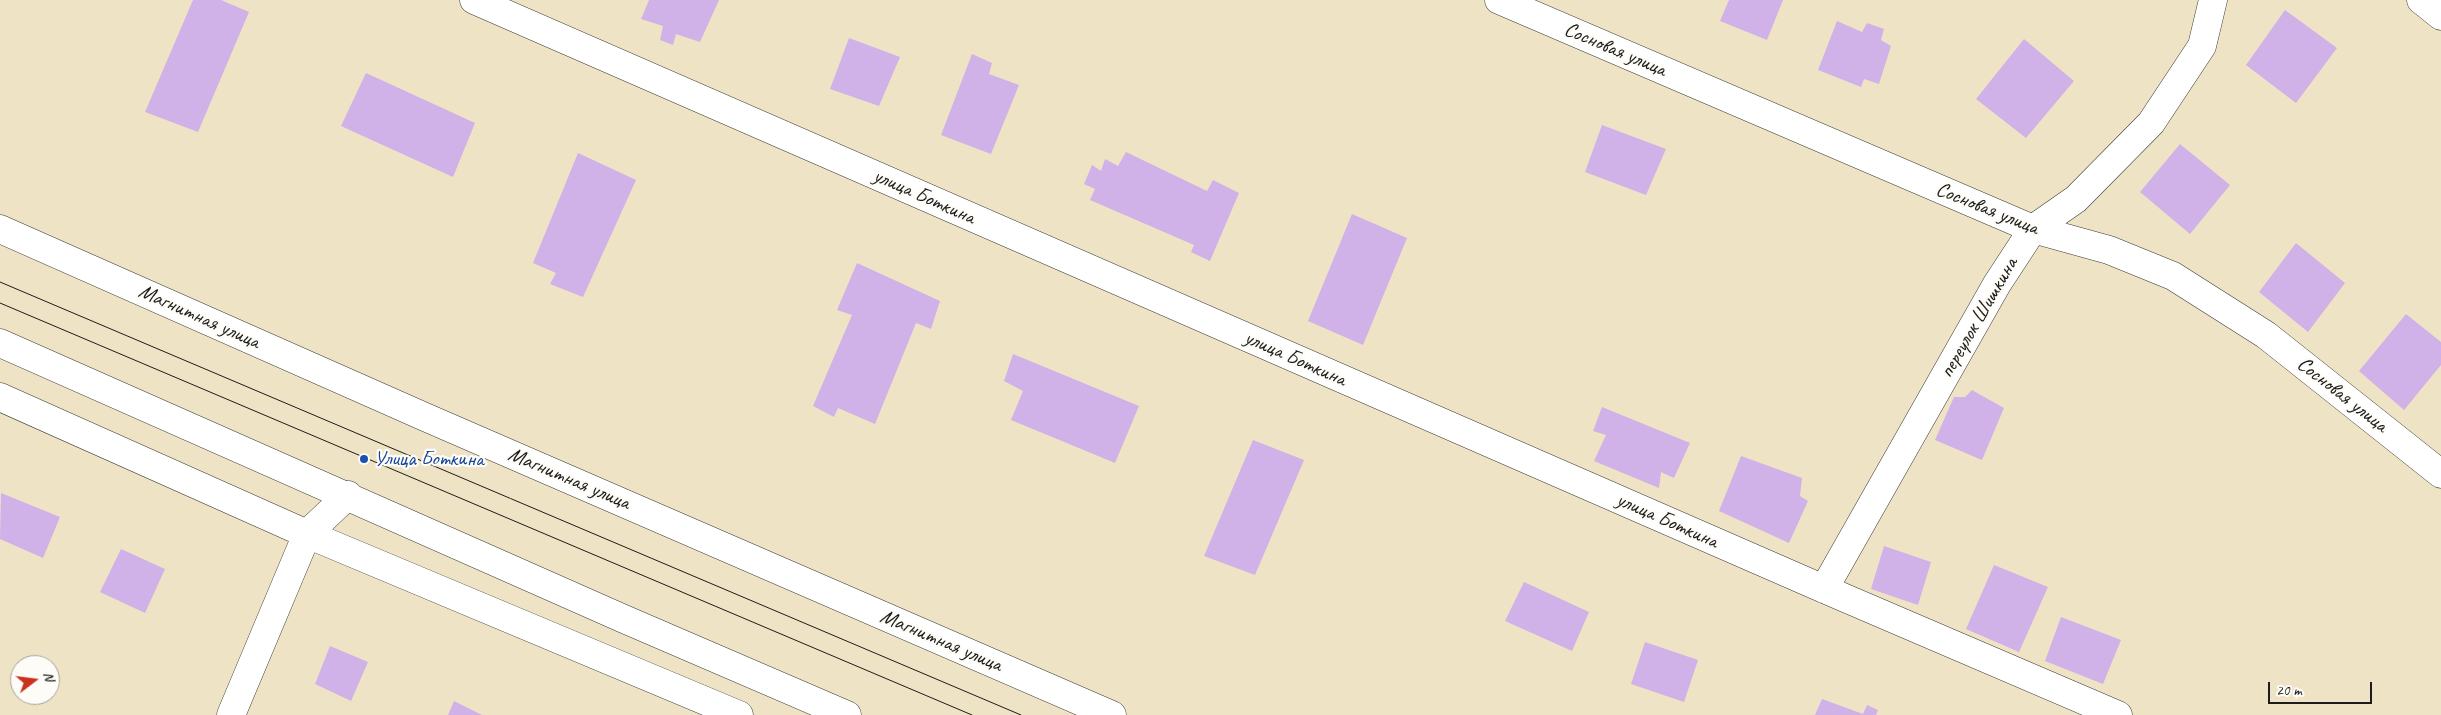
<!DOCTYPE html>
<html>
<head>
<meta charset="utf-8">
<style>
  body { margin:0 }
  #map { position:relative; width:2441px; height:715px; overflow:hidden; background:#efe3c5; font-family:Caveat,sans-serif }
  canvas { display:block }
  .north { position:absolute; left:10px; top:655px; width:50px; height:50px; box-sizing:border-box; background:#fdfcf7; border:1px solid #a3a29f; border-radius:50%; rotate:75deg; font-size:14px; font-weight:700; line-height:20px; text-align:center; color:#1c1c1c }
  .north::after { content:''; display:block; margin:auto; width:18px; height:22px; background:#c8321e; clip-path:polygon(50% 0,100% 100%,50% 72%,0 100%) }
  .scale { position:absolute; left:2268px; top:682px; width:104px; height:22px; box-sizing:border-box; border:2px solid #1c1c1c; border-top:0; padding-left:6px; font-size:15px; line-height:18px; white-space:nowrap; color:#1c1c1c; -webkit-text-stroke:4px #fdfcf7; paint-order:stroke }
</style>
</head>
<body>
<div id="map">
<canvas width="2441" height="715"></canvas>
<div class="north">N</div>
<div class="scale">20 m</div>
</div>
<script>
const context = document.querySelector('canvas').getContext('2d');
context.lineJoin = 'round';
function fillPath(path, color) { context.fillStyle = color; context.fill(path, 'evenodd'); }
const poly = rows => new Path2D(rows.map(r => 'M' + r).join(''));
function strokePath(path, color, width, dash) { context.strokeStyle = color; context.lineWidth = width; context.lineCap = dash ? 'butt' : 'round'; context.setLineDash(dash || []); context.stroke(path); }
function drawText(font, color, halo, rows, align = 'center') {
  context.font = font + ' Caveat,sans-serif'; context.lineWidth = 4.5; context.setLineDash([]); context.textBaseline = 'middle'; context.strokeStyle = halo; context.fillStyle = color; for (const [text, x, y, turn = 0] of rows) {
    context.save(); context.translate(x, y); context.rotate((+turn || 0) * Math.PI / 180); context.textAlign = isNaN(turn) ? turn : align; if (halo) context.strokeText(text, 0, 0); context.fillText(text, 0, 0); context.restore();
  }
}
fillPath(poly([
  [193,0,221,0,249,12,198,132,145,112],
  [649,0,719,0,700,42,676,34,673,45,660,40,663,26,641,19],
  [1729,0,1783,0,1767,40,1720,21],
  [2285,10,2337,48,2296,103,2246,65],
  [1837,21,1862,32,1867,23,1884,29,1881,40,1891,46,1879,84,1864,79,1861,87,1818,70],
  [849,38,900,57,879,106,830,89],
  [2024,39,2074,81,2026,138,1976,99],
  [972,54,992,63,989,74,1019,85,991,154,941,135],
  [366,73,475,123,453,177,341,126],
  [1602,125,1666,149,1646,195,1585,172],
  [2180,144,2230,185,2190,234,2140,192],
  [1126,152,1207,191,1213,180,1239,193,1210,261,1191,252,1194,245,1090,200,1095,189,1084,184,1092,165,1101,171,1105,159,1118,166],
  [578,153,636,180,583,297,550,284,556,273,533,263],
  [1352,214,1407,238,1363,345,1308,321],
  [2296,243,2345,283,2308,332,2259,292],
  [857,263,940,301,931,329,916,323,875,424,838,408,834,417,813,406,852,315,837,310],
  [2406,314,2441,342,2441,365,2404,410,2359,371],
  [1013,354,1139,406,1115,463,1011,420,1023,391,1004,381],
  [1972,390,2004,408,1982,460,1935,440,1954,397,1965,397],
  [1602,407,1690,443,1674,478,1661,472,1659,488,1594,461,1606,435,1593,431],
  [1253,440,1304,460,1255,575,1204,556],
  [1741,456,1802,478,1800,496,1808,501,1789,543,1719,511],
  [1,493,60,517,43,558,0,539],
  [1884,546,1931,562,1918,605,1871,589],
  [121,549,165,569,145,613,100,592],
  [1994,565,2048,587,2019,652,1966,629],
  [1524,582,1589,612,1572,651,1505,621],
  [2061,617,2121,640,2103,684,2045,661],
  [1645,642,1698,660,1684,702,1631,684],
  [330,646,368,662,351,701,315,684],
  [1822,699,1863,714,1867,705,1878,710,1876,715,1815,715],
  [454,701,482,715,448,715]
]), '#d0b1e8');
const minor = poly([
  [474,0,1824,589,2118,715],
  [1499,0,2033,229,2109,250,2173,276,2266,335,2441,474],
  [2421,0,2441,16],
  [0,397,307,534,348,495],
  [1824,589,1997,284,2033,229,2076,199,2151,123,2202,46,2213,0],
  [231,715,307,534,739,715]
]);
const primary = poly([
  [0,229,425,417,1112,715],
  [0,343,624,619,847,715]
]);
strokePath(minor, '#3c3a35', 29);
strokePath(primary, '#3c3a35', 29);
strokePath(minor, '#fff', 28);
strokePath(primary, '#fff', 28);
strokePath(poly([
  [0,282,1021,715],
  [0,303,972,715]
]), '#1c1c1c', 1);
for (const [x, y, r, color] of [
  [364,459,5,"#1a4fb4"]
]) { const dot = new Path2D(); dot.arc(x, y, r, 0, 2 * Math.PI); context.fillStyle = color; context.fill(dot); strokePath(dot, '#fdfcf7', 2); }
drawText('21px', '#1c1c1c', '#fdfcf7', [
  ["Сосновая улица",1615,50,23],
  ["улица Боткина",924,197,24],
  ["Сосновая улица",1987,209,22],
  ["Магнитная улица",199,317,24],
  ["переулок Шишкина",1979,318,-60],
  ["улица Боткина",1295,359,24],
  ["Сосновая улица",2342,395,38],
  ["Магнитная улица",569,479,23],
  ["улица Боткина",1667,521,24],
  ["Магнитная улица",941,641,23]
]);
drawText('21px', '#164399', '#fdfcf7', [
  ["Улица Боткина",374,459]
], 'left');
</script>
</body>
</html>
